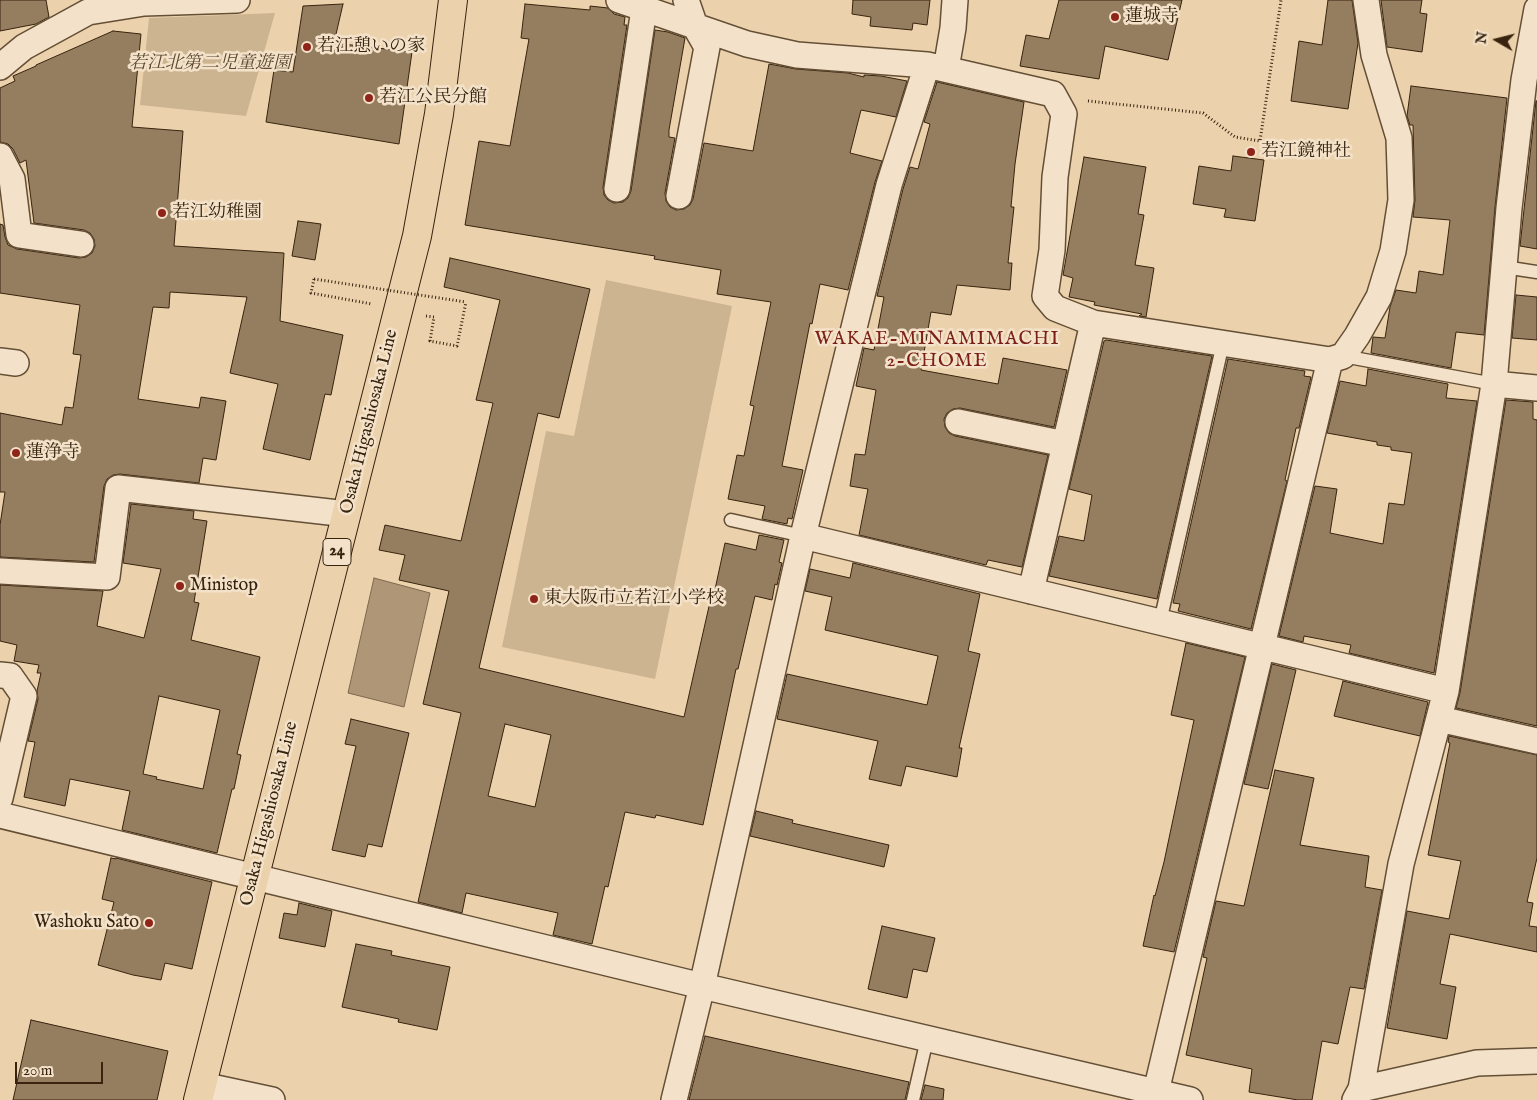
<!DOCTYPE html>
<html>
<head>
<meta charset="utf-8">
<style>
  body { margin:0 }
  #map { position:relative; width:1537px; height:1100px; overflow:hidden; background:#ecd2ac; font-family:"IM FELL English",serif }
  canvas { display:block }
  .north { position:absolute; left:1472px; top:15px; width:50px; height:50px; -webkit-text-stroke:4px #f3e2c9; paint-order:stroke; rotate:278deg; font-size:14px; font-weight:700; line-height:20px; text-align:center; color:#37230e }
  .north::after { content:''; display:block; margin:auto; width:18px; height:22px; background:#37230e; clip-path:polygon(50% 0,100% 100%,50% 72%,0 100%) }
  .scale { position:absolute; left:15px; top:1062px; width:88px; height:22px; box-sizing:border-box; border:2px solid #37230e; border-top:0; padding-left:6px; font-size:15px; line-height:18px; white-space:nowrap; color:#37230e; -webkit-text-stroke:4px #f3e2c9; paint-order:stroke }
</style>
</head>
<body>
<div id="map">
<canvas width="1537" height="1100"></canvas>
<div class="north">N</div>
<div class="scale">20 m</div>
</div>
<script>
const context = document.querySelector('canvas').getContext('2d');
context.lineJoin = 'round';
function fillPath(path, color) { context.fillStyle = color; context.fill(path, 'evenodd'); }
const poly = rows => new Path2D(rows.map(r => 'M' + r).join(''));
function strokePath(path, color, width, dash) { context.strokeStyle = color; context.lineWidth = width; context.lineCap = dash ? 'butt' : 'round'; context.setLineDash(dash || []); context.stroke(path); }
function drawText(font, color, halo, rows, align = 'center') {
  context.font = font + ' "IM FELL English","Noto Serif JP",serif'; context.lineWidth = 5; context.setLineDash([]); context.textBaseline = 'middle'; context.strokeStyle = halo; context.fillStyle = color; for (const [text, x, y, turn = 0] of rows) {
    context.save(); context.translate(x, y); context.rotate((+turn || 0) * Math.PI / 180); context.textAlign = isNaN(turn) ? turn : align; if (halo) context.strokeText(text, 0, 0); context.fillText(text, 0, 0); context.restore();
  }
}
fillPath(poly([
  [275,13,246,116,140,105,149,18],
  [606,280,732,306,655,679,502,647,546,431,574,436]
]), '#cdb491');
const water = poly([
  [374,578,430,593,404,707,348,693,374,578]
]);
fillPath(water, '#ae9676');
strokePath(water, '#7e684c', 1);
const building = poly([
  [0,0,46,0,49,17,36,24,0,31,0,0],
  [853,0,930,0,927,25,913,23,912,30,870,26,871,17,852,14,853,0],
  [1059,0,1182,0,1168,60,1105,46,1099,79,1020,66,1026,35,1049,39,1059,0],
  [1328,0,1352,0,1358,43,1348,109,1291,101,1299,41,1322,45,1328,0],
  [1381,0,1422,0,1420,13,1427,14,1422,52,1387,47,1381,0],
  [343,4,334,43,412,52,399,144,266,122,274,70,293,72,303,6,343,4],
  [525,4,590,10,590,6,608,8,614,14,625,17,624,25,627,25,603,187,604,195,608,200,614,203,623,202,628,198,631,191,655,30,668,32,685,38,669,130,669,137,675,138,665,193,666,201,670,207,676,210,684,209,690,205,693,199,704,143,753,151,769,64,796,69,848,73,864,77,864,75,881,76,907,81,896,117,861,110,850,153,882,161,875,182,848,290,820,284,812,324,810,323,782,466,803,470,792,519,788,518,787,524,762,519,765,506,728,499,737,455,744,456,754,406,750,405,771,302,717,294,721,270,654,259,655,256,465,225,479,141,510,146,529,39,521,38,525,4],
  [113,31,141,34,132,127,183,131,174,246,284,253,280,321,343,335,331,395,325,394,310,460,263,449,278,384,230,373,247,297,170,292,169,308,153,307,138,399,199,408,201,397,226,401,216,460,203,458,199,483,120,474,113,475,107,479,104,486,94,562,0,557,0,525,5,492,0,492,0,413,62,425,65,407,73,408,81,355,73,354,80,305,0,293,0,224,3,225,5,237,8,245,17,249,79,258,86,257,92,253,95,246,94,239,90,233,84,230,34,223,26,160,20,163,13,149,8,144,0,142,0,88,15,81,13,76,36,66,36,65,113,31],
  [937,82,1024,102,1015,164,1011,207,1014,207,1008,263,1012,263,1010,290,957,285,951,315,931,312,921,370,998,384,1003,358,1067,370,1054,427,960,408,953,409,947,413,944,419,945,427,949,433,955,436,1048,455,1022,567,988,560,986,565,859,535,868,489,850,486,855,454,865,455,876,390,856,386,864,348,874,350,884,297,877,296,903,189,910,167,918,169,930,124,924,122,937,82],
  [1411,86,1507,98,1495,207,1484,335,1456,332,1451,368,1371,353,1373,337,1385,338,1390,307,1396,290,1416,293,1419,271,1443,275,1450,220,1413,217,1415,200,1413,125,1410,125,1407,116,1411,86],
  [1536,101,1537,101,1537,249,1520,246,1536,101],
  [1233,156,1264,160,1255,221,1224,217,1226,209,1193,204,1199,166,1231,171,1233,156],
  [1084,157,1146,167,1138,214,1144,215,1135,265,1154,268,1146,317,1139,316,1142,314,1094,305,1095,302,1069,297,1073,278,1063,275,1084,157],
  [298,221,321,224,315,260,292,256,298,221],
  [450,258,590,289,559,418,538,413,479,668,684,717,712,593,714,594,725,543,756,550,759,535,784,540,779,562,782,563,777,585,775,584,772,600,755,596,738,669,736,669,703,825,656,815,655,818,625,812,608,887,605,886,592,944,553,935,558,913,466,893,462,913,418,902,461,713,423,704,449,591,399,580,405,555,379,550,385,525,461,541,493,403,476,400,500,300,444,287,450,258],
  [505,724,551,735,535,807,488,796,505,724],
  [1516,295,1537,297,1537,340,1512,338,1516,295],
  [1106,340,1212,356,1157,599,1049,576,1059,536,1084,541,1092,495,1069,489,1104,341,1106,340],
  [1228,359,1305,371,1304,376,1311,377,1299,428,1296,428,1285,480,1287,481,1251,629,1178,611,1180,604,1173,603,1228,359],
  [1368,369,1448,384,1446,398,1477,401,1434,673,1349,653,1351,645,1304,636,1303,642,1279,636,1315,486,1337,489,1330,533,1383,544,1389,503,1404,505,1412,453,1391,450,1391,447,1377,445,1377,442,1327,433,1340,381,1366,386,1368,369],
  [1506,400,1533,402,1533,419,1537,420,1537,726,1456,708,1460,693,1506,400],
  [131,504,194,511,193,519,207,521,194,602,199,603,191,640,260,657,237,754,241,755,234,789,232,789,217,853,122,830,130,791,70,779,65,806,24,797,35,742,28,741,38,699,37,691,41,673,37,673,39,665,14,661,17,645,0,641,0,585,103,591,97,626,144,638,161,569,123,563,131,504],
  [159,696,220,710,203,789,156,779,157,777,143,774,159,696],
  [853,563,980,594,968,651,980,654,959,748,962,748,957,777,906,766,901,786,869,779,878,741,777,719,787,674,927,705,938,656,825,630,832,597,805,591,810,569,850,578,853,563],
  [1186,643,1245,657,1174,952,1143,946,1154,895,1155,896,1164,862,1194,720,1171,715,1186,643],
  [1272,664,1296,670,1268,789,1244,784,1272,664],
  [1343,681,1428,702,1420,736,1334,716,1343,681],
  [351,719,409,733,382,847,368,844,365,857,332,850,356,746,345,744,351,719],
  [1449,736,1537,755,1537,858,1527,902,1533,903,1529,926,1537,927,1537,952,1450,934,1440,984,1456,987,1447,1039,1387,1028,1407,911,1449,919,1461,861,1428,855,1450,743,1448,742,1449,736],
  [1275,770,1314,778,1300,845,1369,856,1365,887,1382,890,1364,989,1350,987,1338,1044,1322,1041,1312,1100,1298,1100,1249,1092,1252,1069,1186,1055,1207,958,1203,957,1216,901,1244,906,1275,770],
  [756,811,793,820,792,823,889,845,884,867,750,836,756,811],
  [111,858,116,859,116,858,212,882,192,969,165,963,161,980,133,975,98,965,114,902,102,899,111,858],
  [299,903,332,911,325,947,279,938,284,913,297,915,299,903],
  [882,926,935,938,927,972,913,969,907,998,868,989,882,926],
  [356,944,392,951,391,955,450,967,437,1030,398,1022,399,1019,342,1007,356,944],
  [31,1020,168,1051,157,1100,13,1100,31,1020],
  [705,1036,909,1082,905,1100,689,1100,705,1036],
  [925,1085,944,1089,943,1100,921,1100,925,1085]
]);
fillPath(building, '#957e60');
strokePath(building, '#37230e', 1);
const service = poly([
  [1504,267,1537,272],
  [1343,356,1494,384],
  [731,520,803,536],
  [1160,622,1223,343],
  [913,1100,927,1039]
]);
const minor = poly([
  [619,0,747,44,797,55,927,65,1053,94,1064,114,1055,177,1052,250,1045,296,1055,308,1093,323,1330,360,1343,356,1357,336,1379,297,1393,251,1401,200,1399,138,1374,55,1366,0],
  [0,67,24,47,88,12,144,3,237,0],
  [946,69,953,28,955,0],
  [0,156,12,179,19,235,81,244],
  [617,189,644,9],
  [679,196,707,47,695,26,686,0],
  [0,361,16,363],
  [1494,384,1537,388],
  [958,422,1065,444],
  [803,536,1446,691],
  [0,571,107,577,118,488,347,514],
  [1031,591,1093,323],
  [0,675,10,676,24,696,0,798],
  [1439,719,1537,741],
  [0,815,702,986,1190,1100],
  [202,1085,272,1100],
  [1361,1089,1477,1063,1537,1061],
  [674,1100,702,986,803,536,889,185,927,65],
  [1154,1100,1330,360],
  [1355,1100,1361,1089,1401,864,1446,691,1494,384,1509,208,1524,80,1537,9]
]);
const primary = poly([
  [198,1100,417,236,439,114,453,0]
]);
strokePath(service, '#644f36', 15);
strokePath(minor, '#644f36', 28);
strokePath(primary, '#37230e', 30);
strokePath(poly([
  [1088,101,1203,113,1235,137,1260,141,1281,0],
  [314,279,311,293,372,304],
  [426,316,434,317,430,341,457,346,466,302]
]), '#37230e', 3, [1, 2.5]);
strokePath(service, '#f3e2c9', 12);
strokePath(minor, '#f3e2c9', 25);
strokePath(primary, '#ecd2ac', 28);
strokePath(poly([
  [314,279,466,302]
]), '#37230e', 3, [1, 2.5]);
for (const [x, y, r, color] of [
  [1115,17,5,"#8f2418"],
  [307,47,5,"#8f2418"],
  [369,98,5,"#8f2418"],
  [1251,152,5,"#8f2418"],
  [162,213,5,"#8f2418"],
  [16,453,5,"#8f2418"],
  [180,586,5,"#8f2418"],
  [534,599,5,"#8f2418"],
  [149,923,5,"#8f2418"]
]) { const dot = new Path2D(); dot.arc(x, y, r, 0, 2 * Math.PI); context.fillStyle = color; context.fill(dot); strokePath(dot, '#f3e2c9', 2); }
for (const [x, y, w] of [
  [337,552,28]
]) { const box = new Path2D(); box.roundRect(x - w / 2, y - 13.5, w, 27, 4); context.fillStyle = '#f3e2c9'; context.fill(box); strokePath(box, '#37230e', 1); }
drawText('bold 16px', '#37230e', null, [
  ["24",337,552]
]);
drawText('18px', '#37230e', '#f3e2c9', [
  ["蓮城寺",1125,17],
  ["若江憩いの家",317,47],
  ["若江公民分館",379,98],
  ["若江鏡神社",1261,152],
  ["若江幼稚園",172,213],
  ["蓮浄寺",26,453],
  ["Ministop",190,586],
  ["東大阪市立若江小学校",544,599],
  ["Washoku Sato",139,923,"right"]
], 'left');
drawText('italic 18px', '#5c472f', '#f3e2c9', [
  ["若江北第二児童遊園",210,64]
]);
drawText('18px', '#37230e', '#f3e2c9', [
  ["Osaka Higashiosaka Line",370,422,-76],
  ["Osaka Higashiosaka Line",270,814,-76]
]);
context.letterSpacing = '1px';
drawText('19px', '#7a1f14', '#f3e2c9', [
  ["WAKAE-MINAMIMACHI",937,340],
  ["2-CHOME",937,362]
]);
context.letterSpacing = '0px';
</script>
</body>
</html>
